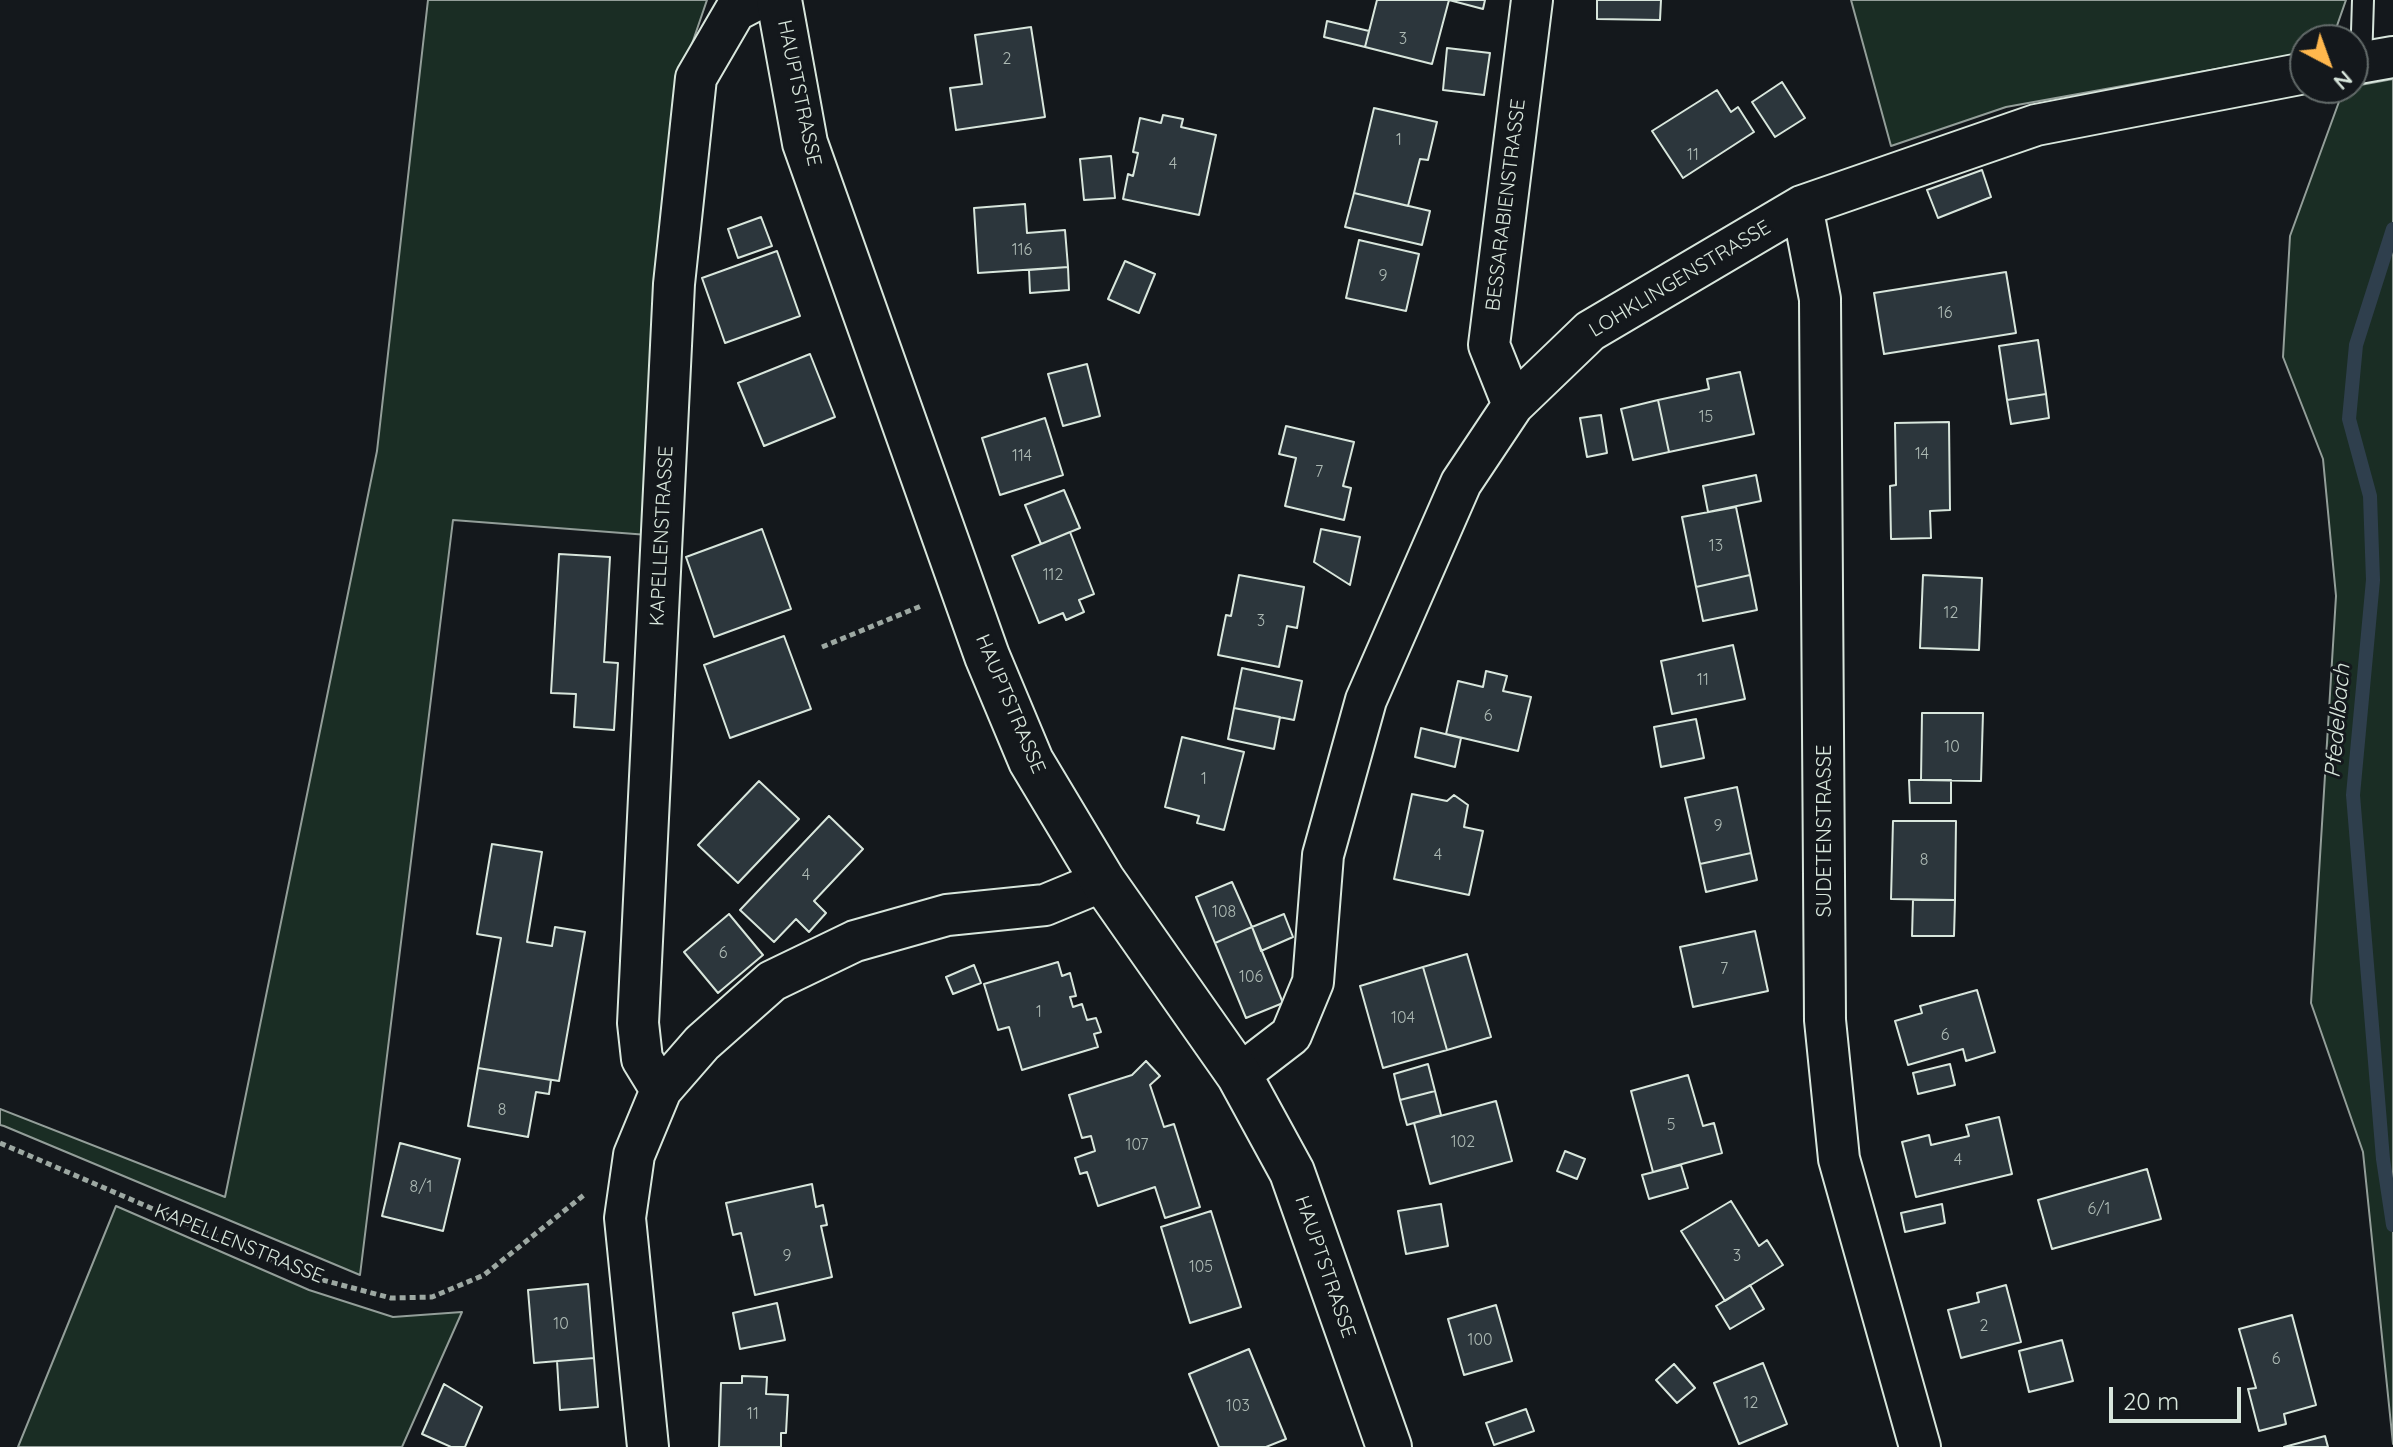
<!DOCTYPE html>
<html>
<head>
<meta charset="utf-8">
<style>
  body { margin:0 }
  #map { position:relative; width:2393px; height:1447px; overflow:hidden; background:#14181c; font-family:Quicksand,sans-serif }
  canvas { display:block }
  .north { position:absolute; left:2289px; top:24px; width:80px; height:80px; box-sizing:border-box; background:#14181c; border:2px solid #626a69; border-radius:50%; rotate:139deg; font-size:22px; font-weight:700; line-height:32px; text-align:center; color:#d8e6dc }
  .north::after { content:''; display:block; margin:auto; width:28px; height:36px; background:#ffb74d; clip-path:polygon(50% 0,100% 100%,50% 72%,0 100%) }
  .scale { position:absolute; left:2109px; top:1387px; width:132px; height:36px; box-sizing:border-box; border:4px solid #d8e6dc; border-top:0; padding-left:10px; font-size:24px; line-height:28px; white-space:nowrap; color:#d8e6dc; -webkit-text-stroke:6px #14181c; paint-order:stroke }
</style>
</head>
<body>
<div id="map">
<canvas width="2393" height="1447"></canvas>
<div class="north">N</div>
<div class="scale">20 m</div>
</div>
<script>
const context = document.querySelector('canvas').getContext('2d');
context.lineJoin = 'round';
function fillPath(path, color) { context.fillStyle = color; context.fill(path, 'evenodd'); }
const poly = rows => new Path2D(rows.map(r => 'M' + r).join(''));
function strokePath(path, color, width, dash) { context.strokeStyle = color; context.lineWidth = width; context.lineCap = dash ? 'butt' : 'round'; context.setLineDash(dash || []); context.stroke(path); }
function drawText(font, color, halo, rows, align = 'center') {
  context.font = font + ' Quicksand,sans-serif'; context.lineWidth = 6; context.setLineDash([]); context.textBaseline = 'middle'; context.strokeStyle = halo; context.fillStyle = color; for (const [text, x, y, turn = 0] of rows) {
    context.save(); context.translate(x, y); context.rotate((+turn || 0) * Math.PI / 180); context.textAlign = isNaN(turn) ? turn : align; if (halo) context.strokeText(text, 0, 0); context.fillText(text, 0, 0); context.restore();
  }
}
const green = poly([
  [428,0,707,0,680,79,648,535,453,520,360,1275,4,1126,0,1125,0,1109,225,1197,377,451,428,0],
  [1851,0,2346,0,2332,40,2305,40,2305,53,2006,107,1891,146,1851,0],
  [2393,79,2393,1444,2363,1152,2311,1003,2336,596,2323,459,2283,357,2290,236,2344,88,2393,79],
  [116,1206,309,1290,393,1317,462,1312,402,1447,18,1447,116,1206]
]);
fillPath(green, '#1a2d24');
strokePath(green, '#939e99', 2);
strokePath(poly([
  [2393,229,2356,345,2349,419,2370,496,2373,580,2353,795,2383,1159,2393,1225]
]), '#2f3f4d', 14);
const building = poly([
  [1377,0,1449,0,1432,64,1365,47,1377,0],
  [1449,0,1485,0,1483,9,1449,0],
  [1597,0,1661,0,1660,20,1597,19,1597,0],
  [1327,21,1369,31,1365,47,1324,37,1327,21],
  [1031,27,1045,117,956,130,950,88,982,84,975,35,1031,27],
  [1447,48,1490,53,1484,95,1443,90,1447,48],
  [1782,82,1805,118,1775,137,1752,102,1782,82],
  [1717,90,1731,112,1738,107,1754,132,1683,178,1652,131,1717,90],
  [1374,108,1437,122,1428,160,1420,159,1408,206,1354,193,1374,108],
  [1163,115,1183,119,1181,127,1216,135,1199,215,1123,199,1128,174,1133,176,1138,153,1133,152,1140,118,1161,123,1163,115],
  [1111,156,1115,198,1084,200,1080,159,1111,156],
  [1982,170,1991,197,1938,218,1927,190,1982,170],
  [1354,193,1430,211,1422,245,1345,227,1354,193],
  [1025,204,1027,233,1065,230,1068,267,978,273,974,208,1025,204],
  [761,217,772,246,738,258,728,229,761,217],
  [1359,240,1419,254,1406,311,1346,298,1359,240],
  [777,251,800,316,725,343,702,278,777,251],
  [1125,261,1155,274,1139,313,1108,299,1125,261],
  [1068,267,1069,290,1030,293,1029,270,1068,267],
  [2006,272,2016,333,1884,354,1874,293,2006,272],
  [2038,340,2046,394,2007,400,1999,346,2038,340],
  [810,354,835,417,764,446,738,383,810,354],
  [1087,364,1100,416,1063,426,1048,374,1087,364],
  [1740,372,1754,434,1669,452,1658,400,1709,389,1707,379,1740,372],
  [2046,394,2049,418,2011,424,2007,400,2046,394],
  [1658,400,1669,452,1633,460,1621,409,1658,400],
  [1601,415,1607,453,1587,457,1580,418,1601,415],
  [1045,418,1063,475,1000,495,982,438,1045,418],
  [1949,422,1950,510,1930,511,1931,538,1891,539,1890,486,1896,485,1895,423,1949,422],
  [1286,426,1354,442,1343,486,1351,488,1344,520,1285,506,1296,458,1279,454,1286,426],
  [1756,475,1761,501,1708,512,1703,486,1756,475],
  [1064,490,1080,528,1041,544,1025,505,1064,490],
  [1736,507,1750,575,1696,587,1682,517,1736,507],
  [762,529,791,609,714,637,686,557,762,529],
  [1321,529,1360,537,1350,585,1314,562,1321,529],
  [1070,532,1094,594,1079,600,1084,612,1066,620,1063,613,1039,623,1012,556,1070,532],
  [559,554,610,557,604,662,618,663,614,730,574,727,576,694,551,693,559,554],
  [1239,575,1304,587,1297,628,1287,626,1279,667,1218,655,1226,615,1231,616,1239,575],
  [1750,575,1757,610,1703,621,1696,587,1750,575],
  [1923,575,1982,578,1979,650,1920,648,1923,575],
  [784,636,811,709,730,738,704,665,784,636],
  [1733,645,1745,699,1672,714,1661,661,1733,645],
  [1242,668,1302,681,1294,720,1234,708,1242,668],
  [1486,671,1507,676,1503,691,1531,697,1518,751,1446,734,1458,681,1483,687,1486,671],
  [1234,708,1280,717,1274,749,1228,739,1234,708],
  [1922,713,1983,713,1981,781,1921,780,1922,713],
  [1696,719,1704,758,1661,767,1654,727,1696,719],
  [1421,728,1461,738,1455,767,1415,757,1421,728],
  [1182,737,1244,752,1224,830,1197,823,1199,816,1165,807,1182,737],
  [1909,780,1951,780,1951,803,1910,803,1909,780],
  [759,781,799,819,738,883,698,845,759,781],
  [1737,787,1751,853,1700,864,1685,798,1737,787],
  [1412,794,1447,801,1454,795,1468,805,1464,827,1483,831,1469,895,1394,879,1412,794],
  [829,816,863,849,814,901,826,913,809,932,796,919,774,942,740,910,829,816],
  [1893,821,1956,821,1955,900,1891,899,1893,821],
  [492,844,542,852,527,942,552,946,555,927,585,932,559,1081,478,1068,501,938,477,934,492,844],
  [1751,853,1757,880,1706,892,1700,864,1751,853],
  [1232,882,1252,927,1215,943,1196,897,1232,882],
  [1913,900,1955,900,1954,936,1912,936,1913,900],
  [729,914,763,955,718,993,684,952,729,914],
  [1284,914,1293,937,1261,951,1252,927,1284,914],
  [1252,927,1283,1003,1246,1018,1215,943,1252,927],
  [1755,931,1768,991,1693,1007,1680,947,1755,931],
  [1467,954,1491,1037,1447,1050,1423,967,1467,954],
  [1058,962,1062,976,1070,973,1076,996,1070,997,1073,1007,1082,1004,1087,1020,1096,1018,1101,1032,1094,1034,1098,1047,1022,1070,1009,1027,998,1030,984,984,1058,962],
  [974,965,981,983,953,994,946,977,974,965],
  [1423,967,1447,1050,1383,1068,1360,986,1423,967],
  [1977,990,1995,1052,1966,1061,1963,1049,1908,1065,1895,1021,1922,1013,1920,1006,1977,990],
  [1146,1061,1160,1076,1150,1085,1164,1127,1174,1124,1200,1207,1165,1218,1155,1187,1098,1206,1087,1172,1080,1174,1075,1158,1095,1151,1091,1136,1082,1138,1069,1095,1132,1075,1146,1061],
  [1428,1064,1435,1091,1400,1100,1394,1074,1428,1064],
  [1950,1064,1955,1085,1918,1094,1913,1073,1950,1064],
  [478,1068,551,1080,549,1094,536,1092,528,1137,468,1126,478,1068],
  [1688,1075,1703,1126,1714,1123,1722,1153,1653,1172,1631,1091,1688,1075],
  [1435,1091,1441,1115,1407,1125,1400,1100,1435,1091],
  [1496,1101,1512,1161,1430,1184,1414,1123,1496,1101],
  [1999,1117,2012,1174,1916,1197,1902,1142,1929,1135,1931,1145,1969,1136,1966,1125,1999,1117],
  [400,1143,460,1159,443,1231,382,1216,400,1143],
  [1565,1151,1585,1159,1577,1179,1557,1171,1565,1151],
  [1681,1165,1688,1188,1649,1199,1642,1175,1681,1165],
  [2147,1169,2161,1219,2052,1249,2038,1200,2147,1169],
  [812,1184,816,1207,823,1205,827,1225,821,1226,832,1277,755,1295,741,1233,733,1235,726,1203,812,1184],
  [1731,1201,1759,1246,1767,1240,1783,1265,1725,1301,1681,1231,1731,1201],
  [1441,1204,1448,1246,1406,1254,1398,1211,1441,1204],
  [1942,1204,1945,1223,1905,1232,1901,1213,1942,1204],
  [1211,1211,1241,1307,1190,1323,1161,1227,1211,1211],
  [588,1284,594,1358,534,1363,528,1290,588,1284],
  [1750,1285,1764,1309,1730,1329,1716,1306,1750,1285],
  [2006,1285,2021,1342,1961,1358,1948,1310,1979,1302,1977,1293,2006,1285],
  [777,1303,785,1340,740,1349,733,1313,777,1303],
  [1496,1305,1512,1361,1464,1375,1448,1319,1496,1305],
  [2292,1315,2316,1405,2284,1414,2286,1424,2259,1431,2248,1389,2256,1388,2239,1329,2292,1315],
  [2062,1340,2073,1381,2029,1392,2019,1351,2062,1340],
  [1249,1349,1286,1439,1266,1447,1219,1447,1189,1374,1249,1349],
  [594,1358,598,1407,560,1410,557,1361,594,1358],
  [1763,1363,1787,1424,1739,1444,1714,1383,1763,1363],
  [1674,1364,1695,1388,1677,1403,1656,1380,1674,1364],
  [742,1376,767,1377,766,1394,788,1395,786,1433,781,1433,781,1447,719,1447,721,1383,742,1383,742,1376],
  [444,1384,482,1407,465,1447,451,1447,422,1434,444,1384],
  [1526,1409,1534,1431,1494,1445,1486,1423,1526,1409],
  [2325,1436,2328,1447,2284,1447,2325,1436]
]);
fillPath(building, '#2c363c');
strokePath(building, '#d8e6dc', 2);
const service = poly([
  [2361,63,2363,0]
]);
const minor = poly([
  [2353,64,2393,57],
  [1802,206,1820,299,1825,1020,1839,1159,1920,1447],
  [1513,405,1489,345,1532,0],
  [1239,1075,1291,1035,1313,982,1323,855,1366,700,1461,483,1513,405,1590,331,1802,206,2036,125,2305,73],
  [661,1090,642,1059,638,1023,674,284,696,78,735,11,756,0],
  [648,1447,625,1218,634,1155,661,1090,702,1043,772,981,855,941,947,915,1045,905,1103,881]
]);
const secondary = poly([
  [779,0,805,143,987,656,1031,761,1103,881,1239,1075,1292,1172,1389,1447]
]);
strokePath(service, '#d8e6dc', 24);
strokePath(minor, '#d8e6dc', 44);
strokePath(secondary, '#d8e6dc', 48);
strokePath(poly([
  [822,647,921,606],
  [0,1143,311,1277,391,1298,432,1297,484,1275,584,1195]
]), '#9da8a2', 5, [6, 4]);
strokePath(service, '#14181c', 20);
strokePath(minor, '#14181c', 40);
strokePath(secondary, '#14181c', 44);
drawText('16px', '#adbab4', null, [
  ["3",1403,39],
  ["2",1007,59],
  ["1",1399,140],
  ["11",1693,155],
  ["4",1173,164],
  ["116",1022,250],
  ["9",1383,276],
  ["16",1945,313],
  ["15",1706,417],
  ["14",1922,454],
  ["114",1022,456],
  ["7",1319,472],
  ["13",1716,546],
  ["112",1053,575],
  ["12",1951,613],
  ["3",1261,621],
  ["11",1703,680],
  ["6",1488,716],
  ["10",1952,747],
  ["1",1204,779],
  ["9",1718,826],
  ["4",1438,855],
  ["8",1924,860],
  ["4",806,875],
  ["108",1224,912],
  ["6",723,953],
  ["7",1724,969],
  ["106",1251,977],
  ["1",1039,1012],
  ["104",1403,1018],
  ["6",1945,1035],
  ["8",502,1110],
  ["5",1671,1125],
  ["102",1463,1142],
  ["107",1137,1145],
  ["4",1958,1160],
  ["8/1",421,1187],
  ["6/1",2099,1209],
  ["9",787,1256],
  ["3",1737,1256],
  ["105",1201,1267],
  ["10",561,1324],
  ["2",1984,1326],
  ["100",1480,1340],
  ["6",2276,1359],
  ["12",1751,1403],
  ["103",1238,1406],
  ["11",753,1414]
]);
drawText('20px', '#d8e6dc', '#14181c', [
  ["HAUPTSTRASSE",799,93,78],
  ["BESSARABIENSTRASSE",1506,205,-83],
  ["LOHKLINGENSTRASSE",1680,279,-31],
  ["KAPELLENSTRASSE",662,536,-87],
  ["HAUPTSTRASSE",1010,704,67],
  ["SUDETENSTRASSE",1825,831,-90],
  ["KAPELLENSTRASSE",239,1244,22],
  ["HAUPTSTRASSE",1325,1267,71]
]);
drawText('italic 22px', '#d8e6dc', '#14181c', [
  ["Pfedelbach",2338,721,-85]
]);
</script>
</body>
</html>
